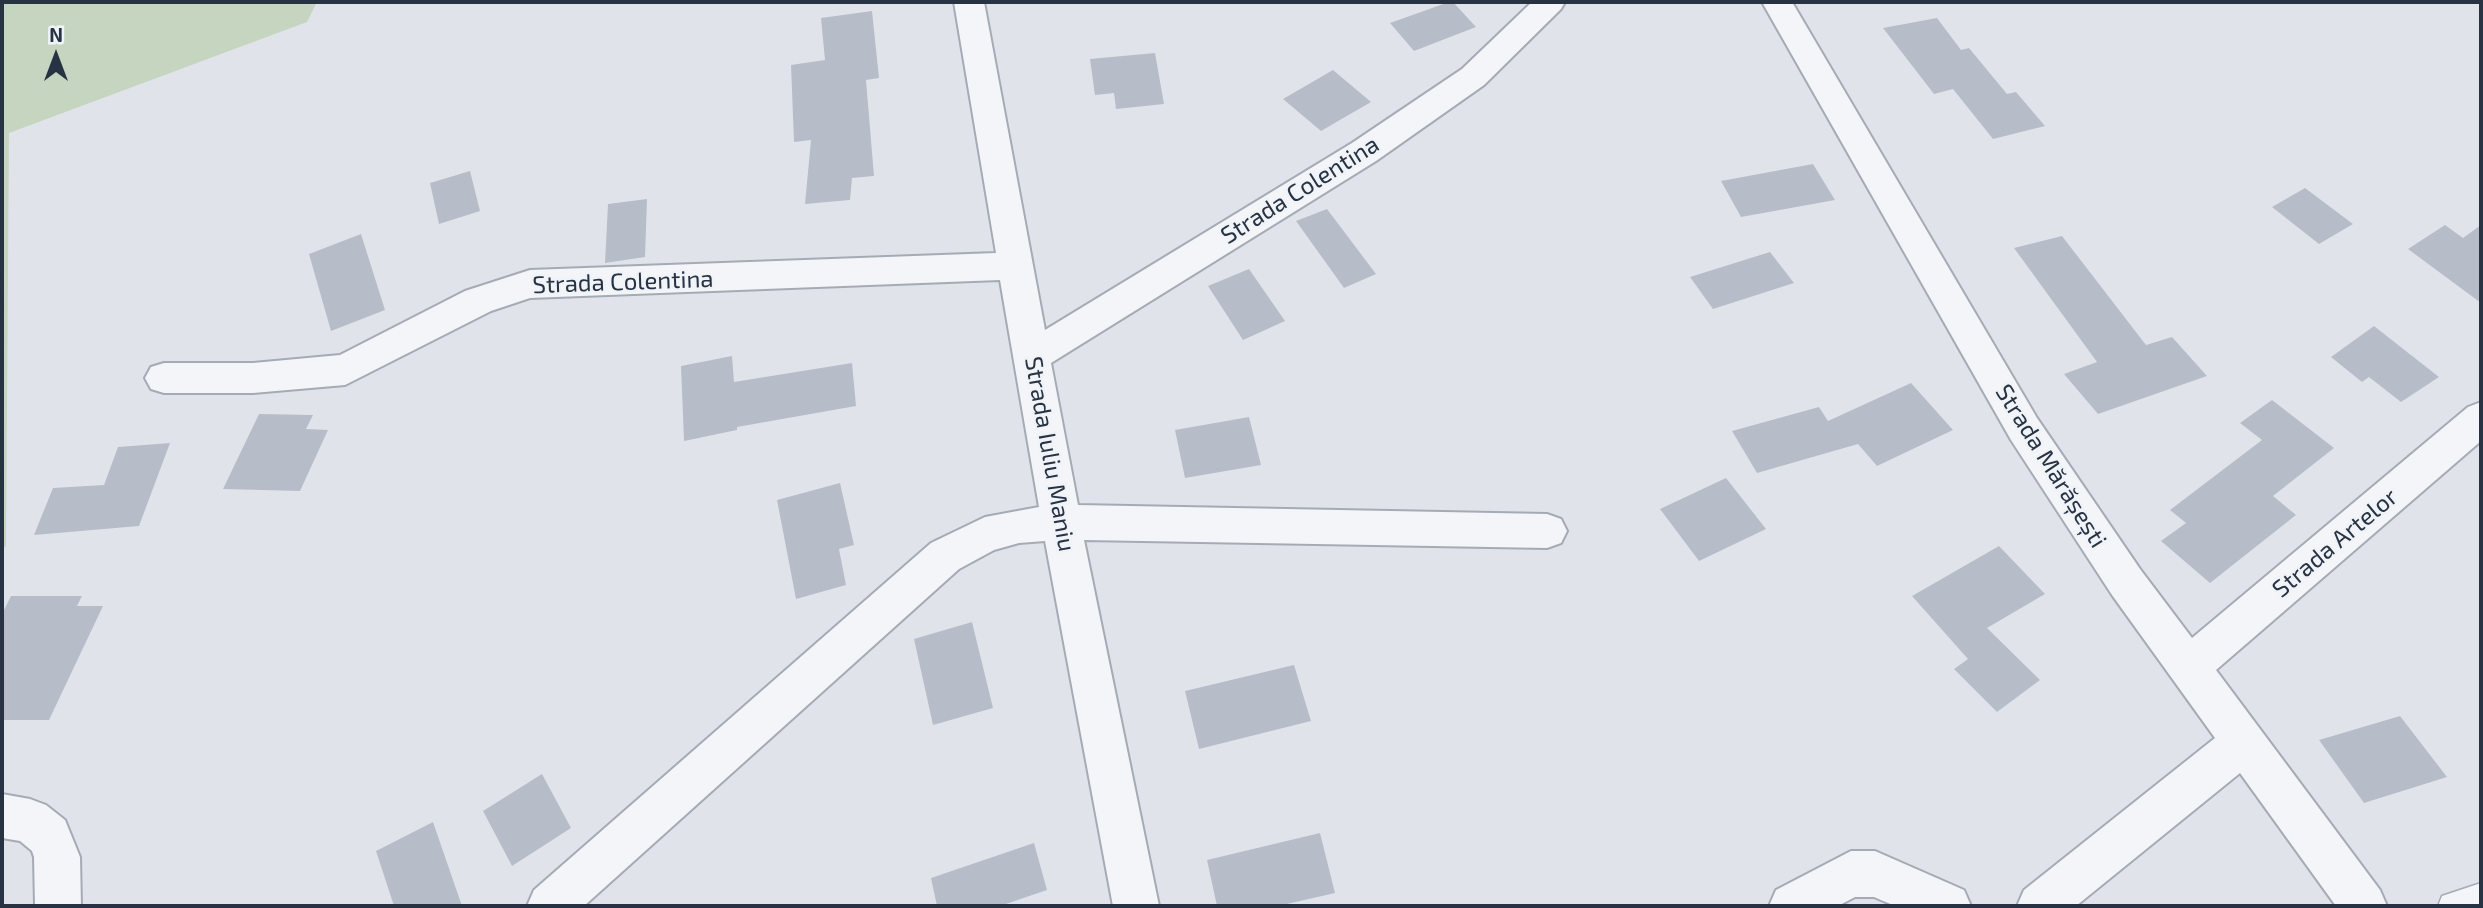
<!DOCTYPE html>
<html>
<head>
<meta charset="utf-8">
<style>
  body { margin:0 }
  #map { position:relative; width:2483px; height:908px; overflow:hidden; background:#e0e4ea; font-family:"Exo 2",sans-serif }
  canvas { display:block }
  .frame { position:absolute; inset:0; border:4px solid #273243; pointer-events:none }
  .north { position:absolute; left:21px; top:21px; width:70px; height:70px; -webkit-text-stroke:5px #f0f3f7; paint-order:stroke; rotate:0deg; font-size:19px; font-weight:700; line-height:28px; text-align:center; color:#273243 }
  .north::after { content:''; display:block; margin:auto; width:24px; height:32px; background:#273243; clip-path:polygon(50% 0,100% 100%,50% 72%,0 100%) }
</style>
</head>
<body>
<div id="map">
<canvas width="2483" height="908"></canvas>
<div class="frame"></div>
<div class="north">N</div>
</div>
<script>
const context = document.querySelector('canvas').getContext('2d');
context.lineJoin = 'round';
function fillPath(path, color) { context.fillStyle = color; context.fill(path, 'evenodd'); }
const poly = rows => new Path2D(rows.map(r => 'M' + r).join(''));
function strokePath(path, color, width, dash) { context.strokeStyle = color; context.lineWidth = width; context.lineCap = dash ? 'butt' : 'round'; context.setLineDash(dash || []); context.stroke(path); }
function drawText(font, color, halo, rows, align = 'center') {
  context.font = font + ' "Exo 2",sans-serif'; context.lineWidth = 5; context.setLineDash([]); context.textBaseline = 'middle'; context.strokeStyle = halo; context.fillStyle = color; for (const [text, x, y, turn = 0] of rows) {
    context.save(); context.translate(x, y); context.rotate((+turn || 0) * Math.PI / 180); context.textAlign = isNaN(turn) ? turn : align; if (halo) context.strokeText(text, 0, 0); context.fillText(text, 0, 0); context.restore();
  }
}
fillPath(poly([
  [2,2,317,2,307,22,9,133,6,547,2,547]
]), '#c6d5c0');
fillPath(poly([
  [1449,2,1453,2,1476,27,1414,51,1390,23],
  [872,11,879,78,866,80,874,176,852,178,850,200,805,204,811,140,794,142,791,65,825,60,821,18],
  [1937,18,1961,50,1969,48,2007,94,2016,92,2045,126,1993,139,1953,89,1934,94,1883,28],
  [1155,53,1164,104,1116,109,1114,93,1095,95,1090,59],
  [1333,70,1371,102,1321,131,1283,99],
  [1813,164,1835,200,1741,217,1721,181],
  [470,171,480,211,439,224,430,183],
  [2305,188,2353,224,2319,244,2272,207],
  [647,199,645,257,605,263,608,204],
  [1327,209,1376,274,1344,288,1296,221],
  [2445,225,2463,238,2481,225,2481,303,2408,249],
  [361,234,385,310,331,331,309,254],
  [2062,236,2146,345,2172,337,2207,376,2098,414,2064,374,2097,362,2014,248],
  [1770,252,1794,283,1713,309,1690,277],
  [1249,269,1285,321,1243,340,1208,286],
  [2374,326,2439,377,2401,402,2369,377,2362,382,2331,357],
  [732,356,734,382,852,363,856,406,737,427,737,430,684,441,681,366],
  [1911,383,1953,430,1877,466,1858,444,1757,473,1732,431,1819,407,1828,421],
  [2272,400,2334,448,2273,496,2296,515,2210,583,2161,541,2186,523,2170,510,2262,440,2240,423],
  [259,414,313,415,306,429,328,430,300,491,223,489],
  [1249,417,1261,465,1185,478,1175,430],
  [170,443,139,526,34,535,53,488,104,485,118,447],
  [1726,478,1766,529,1699,561,1660,509],
  [840,483,854,545,839,549,846,585,796,599,777,500],
  [1999,546,2045,594,1987,628,2040,680,1997,712,1954,669,1968,659,1912,596],
  [11,596,82,596,77,606,103,606,49,720,2,720,2,614],
  [972,622,993,708,933,725,914,639],
  [1294,665,1311,721,1199,749,1185,691],
  [2400,716,2447,777,2364,803,2319,740],
  [542,774,571,828,512,866,483,811],
  [433,822,462,906,394,906,376,851],
  [1320,833,1335,893,1278,906,1217,906,1207,860],
  [1034,843,1047,890,1000,906,937,906,931,878]
]), '#b7bdc8');
const lane = poly([
  [2481,883,2481,906,2438,906,2442,896,2481,883]
]);
const street = poly([
  [954,2,984,2,1045,330,1352,143,1462,69,1532,2,1565,2,1561,9,1484,85,1376,161,1051,363,1078,505,1547,514,1561,519,1567,531,1561,543,1547,548,1084,540,1159,906,1113,906,1045,541,1019,543,994,550,959,569,584,906,527,906,534,890,931,543,985,517,1039,507,1000,280,530,298,491,311,345,385,253,393,164,393,151,389,145,378,151,367,164,363,253,363,340,355,465,291,530,270,996,253,954,2],
  [1762,2,1792,2,2037,418,2140,569,2192,638,2468,407,2481,402,2481,441,2216,670,2380,890,2387,906,2336,906,2240,773,2076,906,2017,906,2024,890,2215,738,2112,595,2011,440,1762,2],
  [2,794,30,799,46,805,65,820,80,857,81,906,35,906,34,857,32,851,20,841,2,838,2,794],
  [1851,851,1875,851,1964,890,1971,906,1895,906,1874,897,1855,897,1838,906,1769,906,1776,890,1851,851]
]);
strokePath(lane, '#a5abb5', 3);
strokePath(street, '#a5abb5', 4);
fillPath(lane, '#f3f5f8');
fillPath(street, '#f3f5f8');
drawText('24px', '#273243', '#f0f3f7', [
  ["Strada Colentina",1300,190,-32],
  ["Strada Colentina",623,282,-2],
  ["Strada Iuliu Maniu",1050,454,80],
  ["Strada Mărășești",2051,466,58],
  ["Strada Artelor",2335,543,-40]
]);
</script>
</body>
</html>
